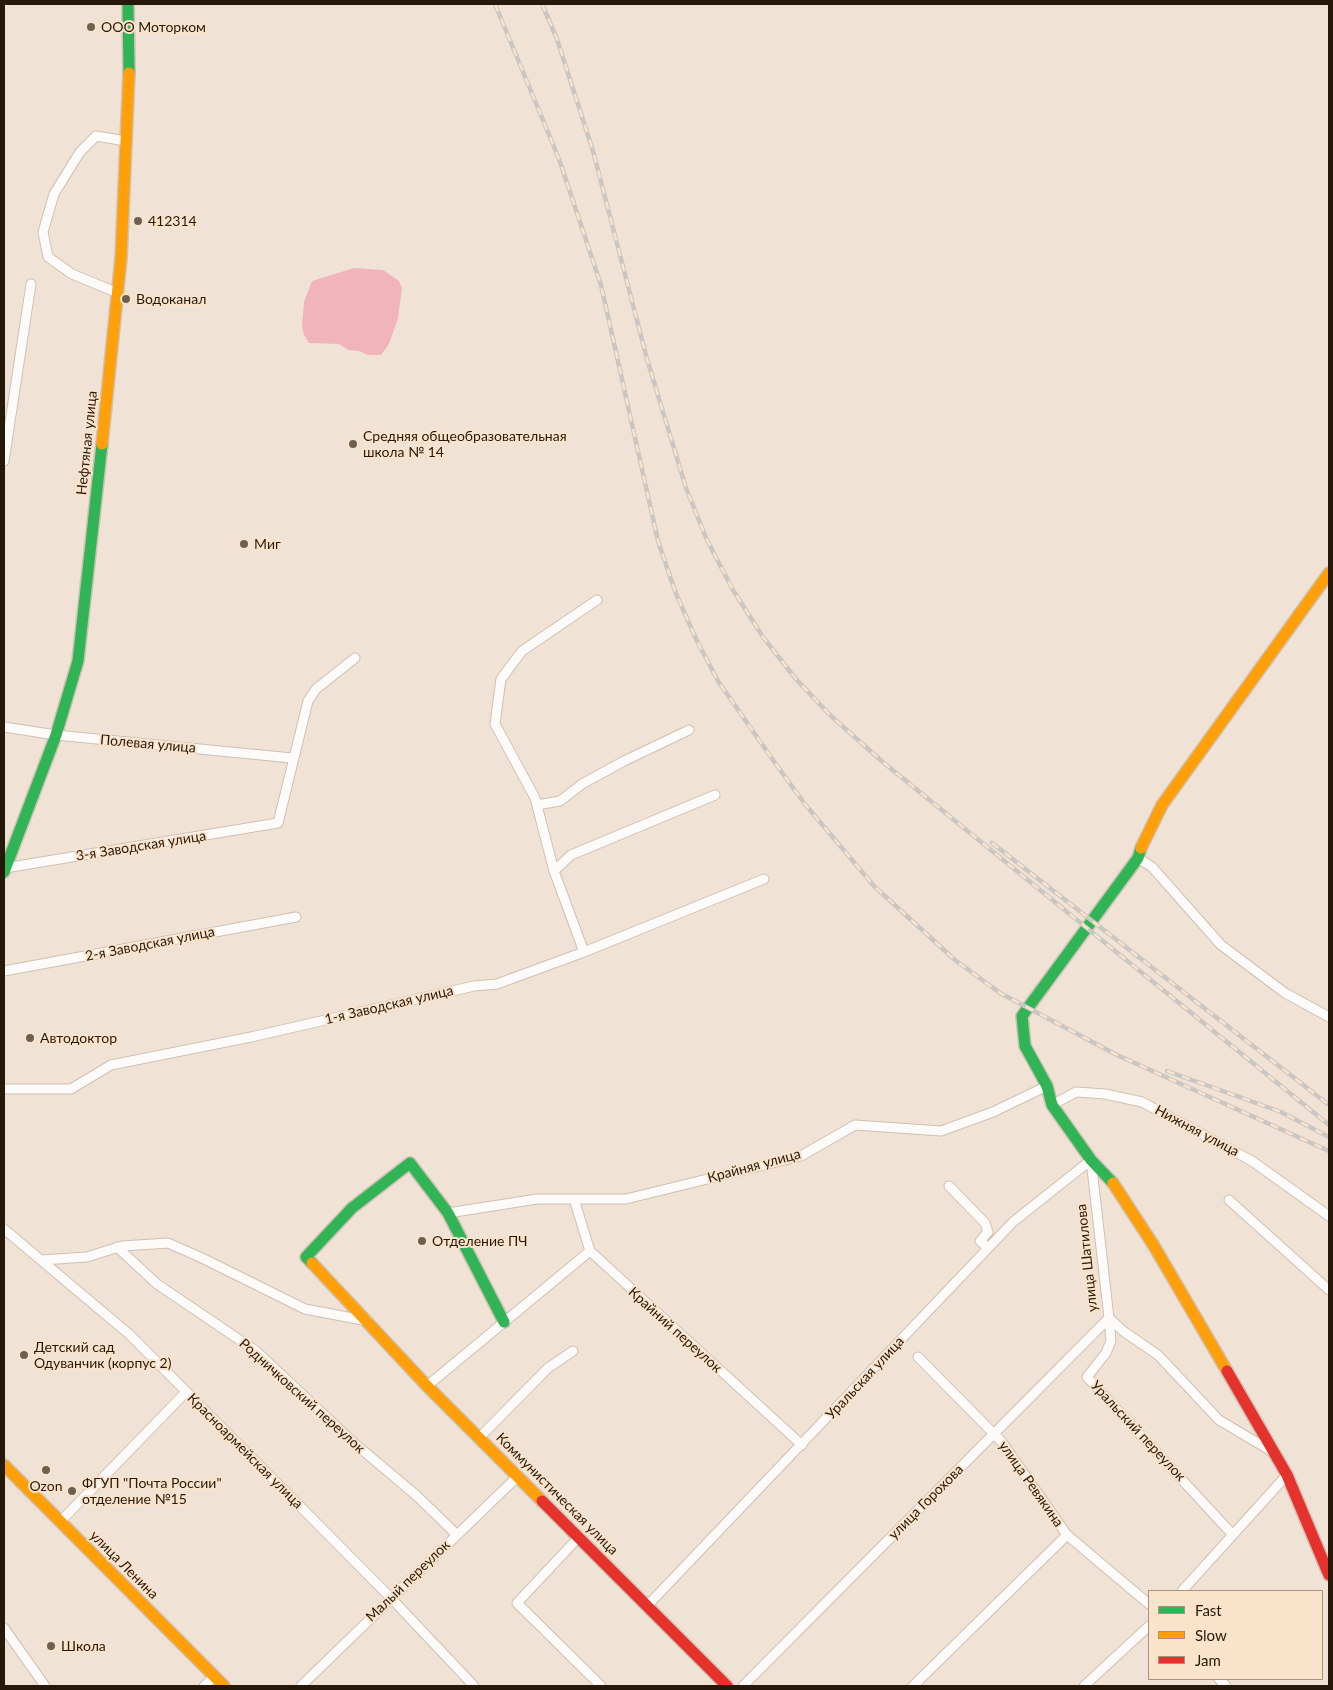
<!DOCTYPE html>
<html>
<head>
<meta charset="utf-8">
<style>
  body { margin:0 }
  #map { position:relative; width:1333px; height:1690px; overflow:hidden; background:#f0e3d6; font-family:Lato,sans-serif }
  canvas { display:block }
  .frame { position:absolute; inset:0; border:5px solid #27190a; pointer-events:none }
  .legend { position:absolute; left:1148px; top:1590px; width:175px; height:90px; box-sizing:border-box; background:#fae3cb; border:1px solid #a6927e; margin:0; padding:6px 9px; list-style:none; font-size:15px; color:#27190a }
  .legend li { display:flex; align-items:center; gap:10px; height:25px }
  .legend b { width:25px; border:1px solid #a6927e }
</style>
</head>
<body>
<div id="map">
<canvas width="1333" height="1690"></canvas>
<div class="frame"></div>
<ul class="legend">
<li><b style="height:6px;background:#30b455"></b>Fast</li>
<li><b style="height:6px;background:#ff9f0a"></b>Slow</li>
<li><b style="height:6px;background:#e5322d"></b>Jam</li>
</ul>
</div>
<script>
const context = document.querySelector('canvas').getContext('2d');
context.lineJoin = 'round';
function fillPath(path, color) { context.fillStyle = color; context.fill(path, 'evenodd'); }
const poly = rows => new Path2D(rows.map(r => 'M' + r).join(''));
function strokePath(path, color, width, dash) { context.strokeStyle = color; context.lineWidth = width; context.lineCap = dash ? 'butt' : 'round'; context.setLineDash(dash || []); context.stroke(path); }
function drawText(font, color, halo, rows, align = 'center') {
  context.font = font + ' Lato,sans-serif'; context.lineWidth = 4; context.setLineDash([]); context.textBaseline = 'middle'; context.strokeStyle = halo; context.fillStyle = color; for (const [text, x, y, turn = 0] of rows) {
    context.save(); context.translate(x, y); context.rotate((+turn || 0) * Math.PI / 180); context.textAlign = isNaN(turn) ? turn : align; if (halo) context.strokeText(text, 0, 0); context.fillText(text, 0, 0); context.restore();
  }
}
fillPath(poly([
  [354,268,383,270,399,281,402,288,398,318,389,344,381,355,368,355,359,351,348,350,339,344,309,343,304,335,302,326,304,302,312,281]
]), '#f1b4bb');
const street = poly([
  [118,293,72,274,48,257,43,232,54,194,80,152,96,136,126,141],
  [4,461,31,284],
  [4,727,56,735,292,758],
  [537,805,560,801,582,784,624,761,689,730],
  [1138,858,1152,867,1221,945,1285,993,1329,1017],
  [5,868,278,823,308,701,316,689,355,658],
  [554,871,571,855,715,795],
  [584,952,554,871,535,798,495,724,501,679,522,651,597,600],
  [4,971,296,917],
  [4,1089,71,1089,111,1065,251,1037,474,986,497,984,584,952,764,879],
  [1052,1105,1076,1092,1105,1094,1142,1102,1252,1161,1329,1216],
  [1091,1160,1109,1318,1123,1331,1158,1355,1219,1420,1273,1452],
  [949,1186,985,1223,988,1232,980,1241,988,1248],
  [574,1199,590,1251,802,1445],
  [1229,1200,1329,1290],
  [448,1213,537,1199,626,1199,801,1156,855,1125,941,1131,993,1112,1047,1086],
  [4,1229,129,1334,391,1598,474,1686],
  [117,1247,157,1284,256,1351,354,1443,417,1496,457,1535],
  [41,1260,87,1257,122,1246,168,1243,202,1258,305,1309,368,1321],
  [1109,1318,1111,1341,1106,1353,1087,1377,1233,1535],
  [918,1357,1002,1442,1067,1535,1149,1604],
  [427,1386,590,1251],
  [479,1438,548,1368,573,1351],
  [60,1522,186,1392],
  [578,1538,517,1603,601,1686],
  [1182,1591,1287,1475],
  [648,1605,1013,1222,1091,1160],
  [4,1628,45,1686],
  [1219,1679,1226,1686],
  [204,1686,214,1677],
  [301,1686,517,1477],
  [743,1686,1109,1318],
  [913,1686,1067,1535],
  [1084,1686,1149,1626]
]);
const fast = poly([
  [128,4,129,73],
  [4,872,56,735,78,661,102,444],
  [1113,1183,1091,1160,1052,1105,1047,1086,1025,1046,1022,1016,1138,858,1141,848],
  [312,1263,306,1257,352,1208,410,1163,448,1213,504,1322]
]);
const slow = poly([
  [102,444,121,258,129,73],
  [1141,848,1162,805,1329,573],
  [1113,1183,1154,1246,1227,1371],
  [312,1263,427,1386,542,1501],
  [4,1465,224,1686]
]);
const jam = poly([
  [1227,1371,1287,1475,1329,1575],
  [542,1501,727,1686]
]);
strokePath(street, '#cec1b3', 11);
strokePath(fast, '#cec1b3', 14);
strokePath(slow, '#cec1b3', 14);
strokePath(jam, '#cec1b3', 14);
strokePath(street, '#fdfbf9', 9);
strokePath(fast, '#30b455', 11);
strokePath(slow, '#ff9f0a', 11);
strokePath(jam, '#e5322d', 11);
const rail = poly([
  [495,4,559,159,601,285,658,541,675,591,696,639,718,681,773,760,804,803,874,886,955,960,1000,993,1117,1055,1329,1151],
  [542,4,557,39,593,151,647,359,686,488,707,540,733,590,763,637,795,678,831,716,884,763,1329,1125],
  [992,843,1329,1105],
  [1167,1071,1281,1112,1329,1137]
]);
strokePath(rail, '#cac6c2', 4.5);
strokePath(rail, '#fae3cb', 2.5, [8]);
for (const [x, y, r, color] of [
  [91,27,5,"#6d6051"],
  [138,221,5,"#6d6051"],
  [126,299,5,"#6d6051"],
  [353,444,5,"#6d6051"],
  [244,544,5,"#6d6051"],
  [30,1038,5,"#6d6051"],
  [422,1241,5,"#6d6051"],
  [24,1355,5,"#6d6051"],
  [46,1470,5,"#6d6051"],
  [72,1491,5,"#6d6051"],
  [51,1646,5,"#6d6051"]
]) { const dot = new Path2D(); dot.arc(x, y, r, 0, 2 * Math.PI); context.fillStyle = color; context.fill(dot); strokePath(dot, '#fae3cb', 2); }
drawText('14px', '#27190a', '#fae3cb', [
  ["ООО Моторком",101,27],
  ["412314",148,221],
  ["Водоканал",136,299],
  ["Средняя общеобразовательная",363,436],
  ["школа № 14",363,452],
  ["Миг",254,544],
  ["Автодоктор",40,1038],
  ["Отделение ПЧ",432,1241],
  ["Детский сад",34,1347],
  ["Одуванчик (корпус 2)",34,1363],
  ["ФГУП \"Почта России\"",82,1483],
  ["отделение №15",82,1499],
  ["Ozon",46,1486,"center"],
  ["Школа",61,1646]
], 'left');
drawText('14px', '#27190a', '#fae3cb', [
  ["Нефтяная улица",87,443,-84],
  ["Полевая улица",148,744,5],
  ["3-я Заводская улица",141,846,-9],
  ["2-я Заводская улица",150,944,-11],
  ["1-я Заводская улица",389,1005,-13],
  ["Нижняя улица",1197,1131,28],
  ["Крайняя улица",754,1166,-15],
  ["улица Шатилова",1087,1258,-96],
  ["Крайний переулок",675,1330,42],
  ["Уральская улица",865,1378,-47],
  ["Родничковский переулок",302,1396,42],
  ["Уральский переулок",1138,1431,47],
  ["Красноармейская улица",245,1451,45],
  ["улица Ревякина",1031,1484,55],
  ["Коммунистическая улица",557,1494,45],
  ["улица Горохова",926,1502,-45],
  ["улица Ленина",124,1565,45],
  ["Малый переулок",408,1581,-44]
]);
</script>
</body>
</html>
